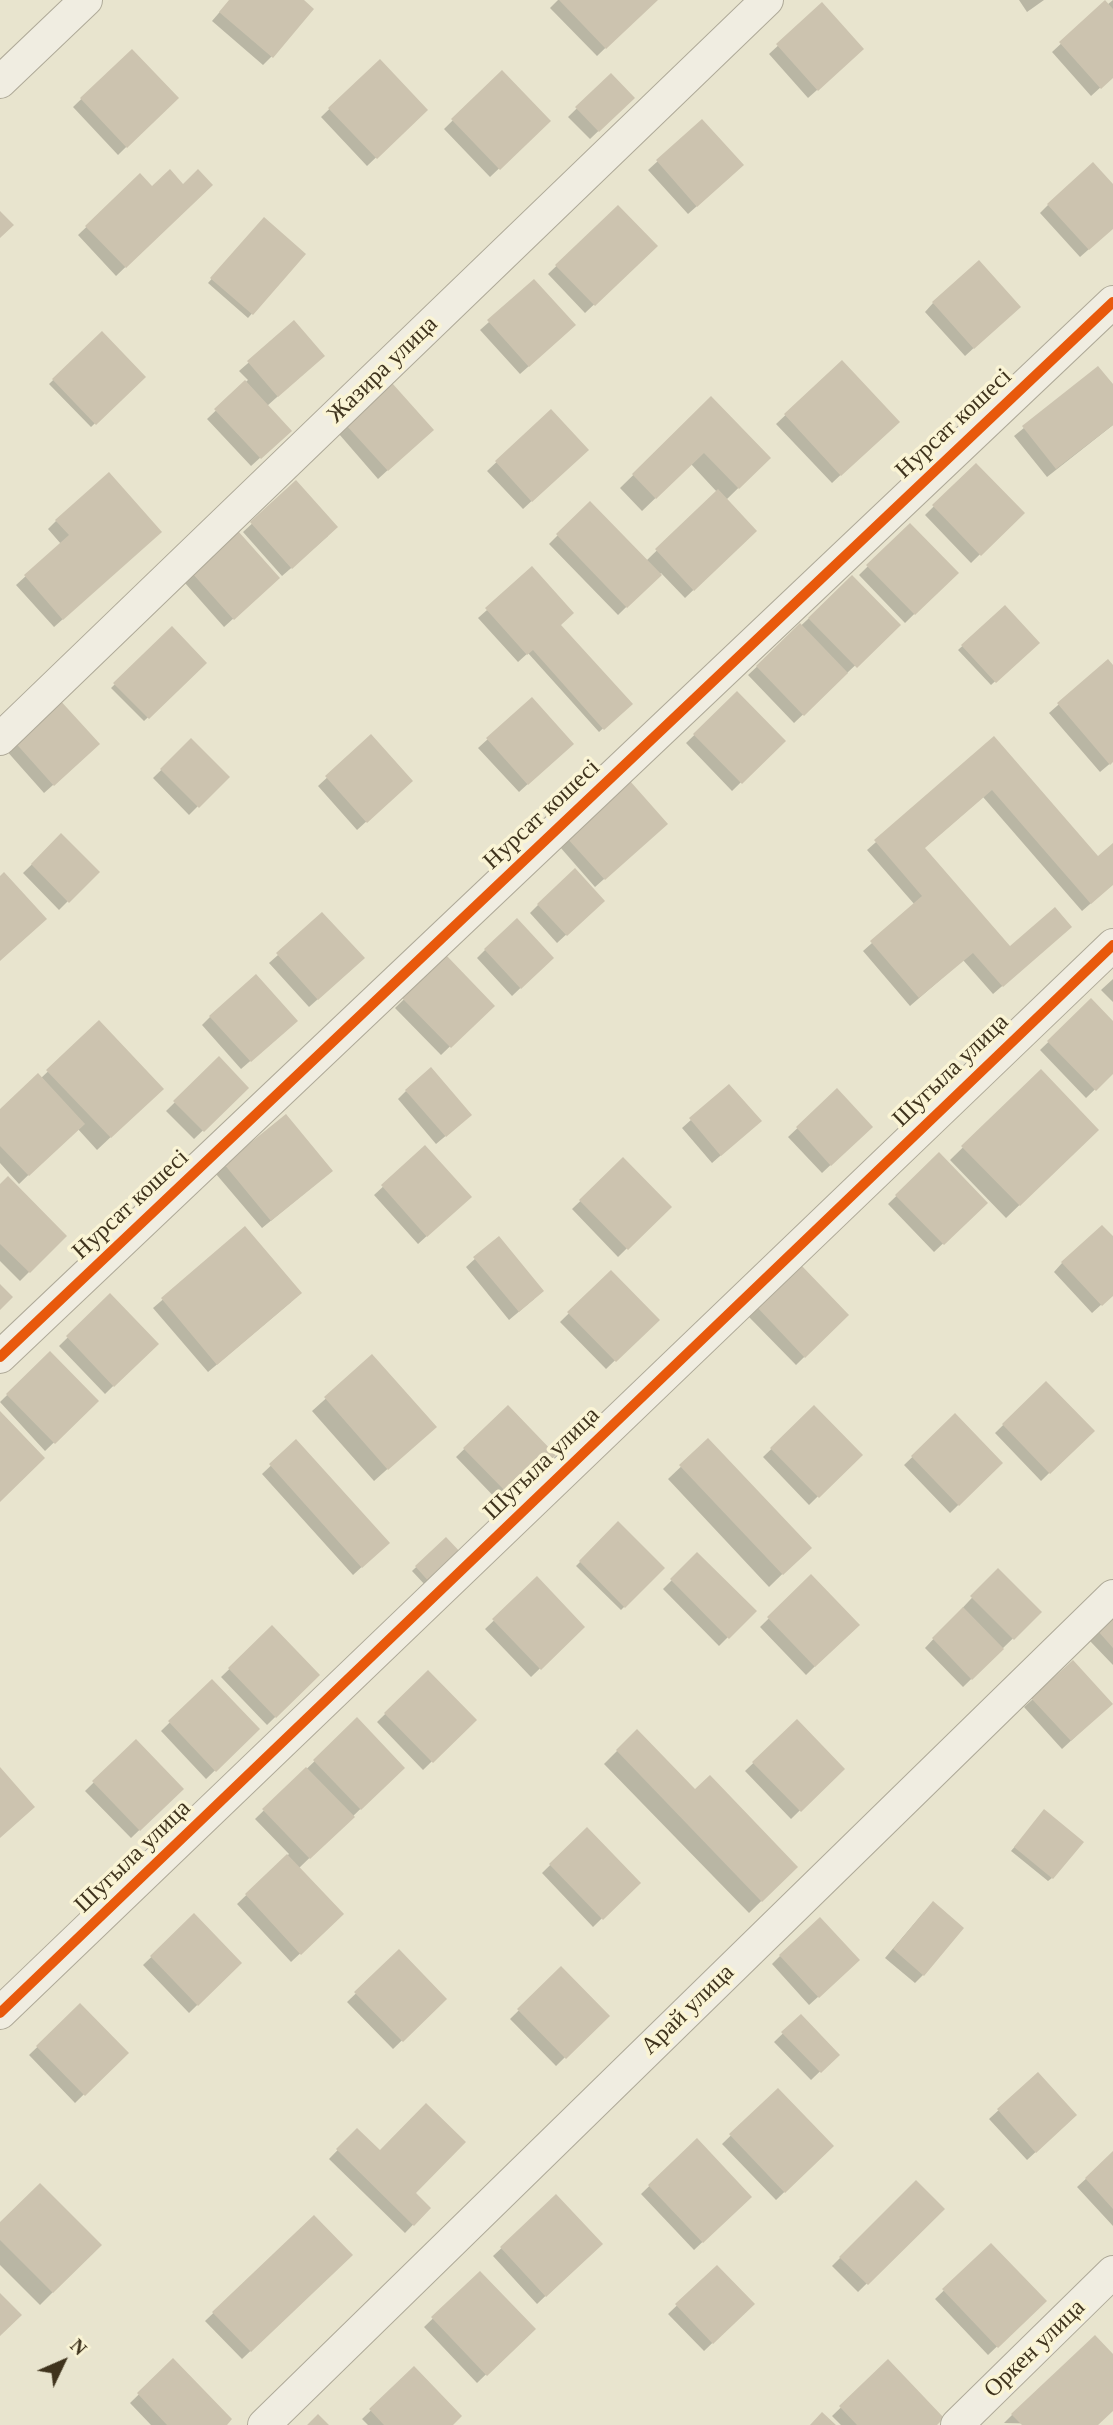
<!DOCTYPE html>
<html>
<head>
<meta charset="utf-8">
<style>
  body { margin:0 }
  #map { position:relative; width:1113px; height:2425px; overflow:hidden; background:#e8e4ce; font-family:"Times New Roman",serif }
  canvas { display:block }
  .north { position:absolute; left:28px; top:2327px; width:70px; height:70px; -webkit-text-stroke:5px #faf4d5; paint-order:stroke; rotate:46deg; font-size:19px; font-weight:700; line-height:28px; text-align:center; color:#3f331d }
  .north::after { content:''; display:block; margin:auto; width:24px; height:32px; background:#3f331d; clip-path:polygon(50% 0,100% 100%,50% 72%,0 100%) }
</style>
</head>
<body>
<div id="map">
<canvas width="1113" height="2425"></canvas>
<div class="north">N</div>
</div>
<script>
const context = document.querySelector('canvas').getContext('2d');
context.lineJoin = 'round';
function fillPath(path, color) { context.fillStyle = color; context.fill(path, 'evenodd'); }
const poly = rows => new Path2D(rows.map(r => 'M' + r).join(''));
function strokePath(path, color, width, dash) { context.strokeStyle = color; context.lineWidth = width; context.lineCap = dash ? 'butt' : 'round'; context.setLineDash(dash || []); context.stroke(path); }
function drawText(font, color, halo, rows, align = 'center') {
  context.font = font + ' "Times New Roman",serif'; context.lineWidth = 7; context.setLineDash([]); context.textBaseline = 'middle'; context.strokeStyle = halo; context.fillStyle = color; for (const [text, x, y, turn = 0] of rows) {
    context.save(); context.translate(x, y); context.rotate((+turn || 0) * Math.PI / 180); context.textAlign = isNaN(turn) ? turn : align; if (halo) context.strokeText(text, 0, 0); context.fillText(text, 0, 0); context.restore();
  }
}
fillPath(poly([
  [230,0,301,0,272,56,263,65,212,21],
  [558,0,655,0,597,56,550,8],
  [1019,0,1044,0,1027,12],
  [1113,0,1113,76,1091,96,1052,52,1105,3,1107,5],
  [822,5,853,58,808,98,769,54],
  [131,51,176,98,118,155,73,107],
  [379,61,426,110,367,166,321,117],
  [502,72,549,121,490,177,444,129],
  [611,75,633,98,590,139,568,117],
  [702,121,733,174,688,214,648,170],
  [140,176,152,189,211,185,116,276,78,235],
  [1113,186,1113,228,1080,257,1040,213,1048,205],
  [618,207,656,246,585,313,548,274],
  [264,220,304,254,248,318,208,283],
  [933,303,1010,315,965,356,925,312],
  [489,322,565,334,520,374,480,330],
  [294,323,314,364,267,406,281,439,251,466,207,419,248,380,239,371],
  [102,333,144,377,91,427,49,384],
  [842,362,897,422,832,483,776,424],
  [1098,368,1113,387,1113,425,1047,477,1014,436],
  [711,399,769,458,726,500,755,531,685,598,661,573,618,615,549,544,590,503,646,561,717,492,691,464,642,511,620,488],
  [551,411,578,458,523,509,487,471],
  [347,426,423,438,378,479,339,434],
  [976,465,1022,513,971,563,925,515],
  [296,483,328,536,282,576,243,532],
  [56,521,152,540,54,627,16,585,61,544,48,529],
  [910,525,956,573,905,623,859,575],
  [193,574,269,586,224,627,185,583],
  [852,578,898,625,794,723,748,675],
  [1005,607,1038,642,991,685,958,650],
  [487,610,559,625,630,704,599,732,528,653,518,662,478,618],
  [172,629,205,663,144,721,111,688],
  [1108,661,1113,667,1113,761,1100,772,1049,713],
  [737,694,783,741,732,791,686,743],
  [532,699,563,752,519,792,478,748],
  [371,737,402,789,357,830,318,786],
  [993,739,1098,859,1113,845,1113,884,1082,911,983,797,923,849,1010,948,1061,935,993,994,963,960,910,1006,863,951,915,905,867,850],
  [13,741,89,753,44,793,5,749],
  [191,741,227,777,189,815,153,778],
  [657,832,595,887,560,847,568,839],
  [61,836,97,872,59,910,23,873],
  [538,905,594,909,557,943,530,913],
  [485,950,552,958,512,996,477,958],
  [278,955,354,967,309,1007,269,963],
  [446,958,492,1006,441,1055,395,1008],
  [1113,979,1113,1002,1101,990],
  [1091,1001,1113,1023,1113,1072,1086,1098,1040,1050],
  [210,1017,287,1029,241,1069,202,1025],
  [99,1023,149,1101,97,1150,77,1128,19,1184,0,1163,0,1111,40,1079],
  [219,1059,247,1088,194,1139,166,1111],
  [1041,1071,1097,1130,1006,1218,950,1160],
  [729,1086,751,1129,712,1163,682,1128],
  [406,1091,461,1123,436,1144,398,1099],
  [837,1091,871,1127,822,1173,788,1137],
  [285,1116,322,1179,262,1228,216,1174],
  [425,1148,461,1205,418,1244,374,1195],
  [939,1155,986,1203,934,1252,888,1204],
  [623,1160,669,1207,618,1257,572,1209],
  [0,1186,65,1236,20,1281,0,1261],
  [245,1229,291,1302,208,1372,153,1308],
  [498,1238,534,1299,509,1320,466,1267],
  [1113,1239,1113,1294,1092,1313,1054,1272,1062,1263],
  [801,1267,847,1315,796,1365,749,1317],
  [611,1272,657,1320,606,1369,560,1322],
  [110,1296,156,1344,105,1394,59,1346],
  [50,1353,97,1401,45,1451,0,1402],
  [372,1357,421,1439,374,1481,312,1411],
  [1046,1383,1092,1431,1041,1481,995,1433],
  [508,1407,554,1455,502,1505,456,1457],
  [814,1408,860,1455,809,1505,763,1457],
  [955,1416,1001,1463,950,1513,904,1465],
  [708,1441,809,1548,769,1587,668,1479],
  [296,1442,379,1551,353,1575,262,1474],
  [618,1524,663,1568,621,1610,576,1566],
  [446,1539,427,1587,412,1571],
  [697,1555,754,1611,719,1646,663,1589],
  [998,1570,1040,1612,963,1687,925,1648],
  [811,1577,857,1625,806,1675,760,1627],
  [537,1579,583,1627,531,1677,485,1629],
  [1113,1620,1113,1665,1090,1641],
  [272,1628,318,1675,267,1725,221,1677],
  [428,1672,474,1720,423,1770,377,1722],
  [212,1681,258,1729,206,1779,161,1731],
  [1033,1699,1102,1712,1062,1749,1024,1707],
  [357,1720,403,1768,299,1868,342,1914,291,1962,237,1904,289,1854,255,1819],
  [796,1722,842,1769,791,1819,745,1771],
  [637,1731,695,1791,796,1867,749,1913,604,1764],
  [136,1741,182,1789,131,1838,85,1791],
  [1041,1816,1052,1878,1048,1881,1011,1851],
  [587,1829,638,1883,593,1927,542,1873],
  [924,1912,923,1975,915,1983,885,1958],
  [194,1916,240,1963,189,2013,143,1965],
  [399,1952,445,1999,393,2049,347,2002],
  [780,1956,849,1969,809,2005,772,1964],
  [561,1969,607,2016,556,2066,510,2019],
  [80,2006,126,2053,75,2103,29,2055],
  [801,2016,837,2055,811,2080,774,2042],
  [1038,2074,1067,2123,1027,2160,989,2119],
  [778,2090,832,2146,776,2200,722,2144],
  [357,2130,429,2208,405,2233,329,2159],
  [697,2140,750,2197,694,2250,641,2194],
  [1113,2154,1113,2226,1077,2187],
  [916,2182,943,2209,858,2292,832,2266],
  [556,2197,600,2244,537,2304,493,2256],
  [314,2217,351,2255,242,2359,205,2321],
  [0,2225,100,2245,40,2305,0,2265],
  [991,2245,1045,2301,988,2355,935,2299],
  [717,2267,753,2304,704,2351,668,2314],
  [480,2273,533,2329,477,2383,424,2327],
  [1113,2357,1113,2410,1096,2425,1004,2423,1012,2415],
  [173,2361,224,2425,151,2425,130,2403],
  [888,2362,935,2425,841,2425,832,2416],
  [414,2369,451,2425,368,2425,362,2419]
]), '#0003');
fillPath(poly([
  [229,0,304,0,314,9,273,58,219,12],
  [559,0,658,0,606,49],
  [1105,0,1113,9,1113,78,1101,89,1059,42],
  [822,2,864,49,818,91,776,44],
  [132,49,179,98,127,148,80,98],
  [380,59,428,110,377,159,328,108],
  [502,70,551,121,500,170,451,119],
  [611,73,635,98,599,132,575,107],
  [702,119,744,165,697,207,656,160],
  [1093,162,1113,184,1113,229,1089,250,1047,204],
  [170,169,183,184,198,169,213,185,126,268,85,226,140,173,152,186],
  [618,205,658,246,595,306,555,265],
  [0,211,14,225,0,238],
  [264,217,306,254,253,315,210,278],
  [979,260,1021,307,974,349,932,302],
  [534,279,576,325,529,367,487,320],
  [294,320,325,356,278,397,247,361],
  [102,331,146,377,96,425,52,379],
  [842,360,900,422,841,476,784,414],
  [1098,366,1113,384,1113,425,1056,469,1022,426],
  [245,380,292,431,261,459,214,409],
  [392,383,434,430,388,471,346,425],
  [711,396,771,458,739,489,704,453,656,499,632,474],
  [551,409,589,450,532,502,495,461],
  [976,463,1025,513,981,556,932,505],
  [109,472,162,532,63,620,24,575,69,535,55,520],
  [296,480,338,527,292,569,250,522],
  [718,489,757,531,694,591,655,549],
  [590,501,662,575,627,608,556,534],
  [910,523,959,573,915,615,866,565],
  [238,531,280,578,234,620,192,573],
  [532,566,574,613,561,625,633,704,604,730,533,650,527,655,485,608],
  [852,575,901,625,857,668,808,618],
  [1005,605,1040,643,996,683,961,645],
  [800,623,848,673,804,716,756,666],
  [172,626,207,663,149,719,113,683],
  [1108,659,1113,665,1113,762,1110,765,1057,703],
  [737,691,786,741,742,784,693,734],
  [532,697,574,744,528,785,486,738],
  [58,698,100,744,54,786,12,739],
  [371,734,413,781,367,823,325,776],
  [994,736,1098,856,1113,843,1113,885,1091,904,992,790,925,848,1010,946,1055,907,1072,927,1003,987,973,953,919,998,870,941,922,896,874,840],
  [191,738,230,777,199,808,160,769],
  [630,781,668,824,605,880,567,838],
  [61,833,100,872,69,903,31,864],
  [575,868,605,901,567,936,537,904],
  [4,872,47,919,0,961,0,876],
  [322,912,365,958,318,1000,276,953],
  [517,918,554,958,521,989,484,949],
  [446,955,495,1006,451,1048,402,998],
  [256,974,298,1021,251,1062,209,1016],
  [1091,998,1113,1021,1113,1074,1096,1091,1047,1041],
  [99,1020,164,1089,111,1138,46,1070],
  [219,1056,249,1088,204,1132,173,1101],
  [431,1067,472,1115,446,1137,405,1090],
  [1041,1069,1099,1130,1020,1206,961,1146],
  [38,1073,85,1124,29,1176,0,1146,0,1109],
  [729,1084,762,1121,721,1156,689,1118],
  [837,1088,873,1127,831,1166,796,1127],
  [286,1114,333,1171,271,1221,224,1164],
  [425,1145,472,1197,427,1237,381,1185],
  [939,1152,988,1203,944,1245,895,1195],
  [623,1157,672,1207,628,1250,579,1200],
  [8,1176,67,1236,30,1273,0,1244,0,1184],
  [1102,1225,1113,1236,1113,1296,1102,1306,1061,1262],
  [245,1226,302,1293,217,1365,161,1298],
  [499,1236,544,1291,519,1312,473,1257],
  [801,1265,849,1315,805,1358,757,1307],
  [611,1270,660,1320,616,1362,567,1312],
  [0,1284,13,1297,0,1310],
  [110,1293,159,1344,114,1387,66,1336],
  [50,1351,99,1401,55,1444,6,1394],
  [372,1354,437,1427,388,1470,324,1397],
  [1046,1381,1095,1431,1050,1474,1002,1424],
  [508,1405,556,1455,512,1498,463,1448],
  [814,1405,863,1455,819,1498,770,1448],
  [0,1411,45,1458,0,1502],
  [955,1413,1003,1463,959,1506,911,1456],
  [708,1438,812,1548,783,1575,679,1465],
  [296,1439,390,1543,362,1568,269,1464],
  [618,1521,665,1568,625,1608,579,1561],
  [446,1537,463,1555,431,1584,415,1566],
  [697,1552,757,1611,729,1639,670,1579],
  [998,1568,1042,1612,1014,1640,970,1596],
  [811,1574,860,1625,815,1667,767,1617],
  [537,1576,585,1627,541,1670,492,1619],
  [963,1607,1004,1649,972,1680,932,1638],
  [1113,1618,1113,1648,1098,1631],
  [272,1625,320,1675,276,1718,228,1668],
  [1073,1660,1113,1704,1071,1741,1031,1698],
  [428,1670,477,1720,433,1763,384,1713],
  [212,1679,260,1729,216,1772,168,1721],
  [357,1717,405,1768,361,1810,313,1760],
  [797,1719,845,1769,801,1812,752,1762],
  [637,1729,695,1789,710,1775,798,1867,762,1902,616,1750],
  [136,1739,184,1789,140,1831,92,1781],
  [0,1767,35,1807,0,1838],
  [306,1767,355,1817,310,1859,262,1809],
  [1044,1809,1084,1842,1053,1879,1014,1847],
  [587,1827,641,1883,603,1920,549,1864],
  [287,1854,344,1914,301,1955,245,1894],
  [933,1901,964,1928,924,1976,893,1949],
  [194,1913,242,1963,198,2006,150,1956],
  [820,1917,860,1960,819,1998,779,1955],
  [399,1949,447,1999,403,2042,354,1992],
  [561,1966,610,2016,566,2059,517,2009],
  [80,2003,129,2053,85,2096,36,2046],
  [801,2014,840,2055,821,2073,781,2032],
  [1038,2072,1077,2115,1036,2153,997,2109],
  [778,2088,834,2146,785,2193,729,2134],
  [426,2103,466,2142,416,2193,431,2208,414,2226,336,2149,357,2128,380,2150],
  [697,2138,752,2197,703,2243,648,2185],
  [1113,2151,1113,2209,1085,2178],
  [916,2180,945,2209,868,2285,839,2257],
  [40,2183,102,2245,53,2293,0,2240,0,2222],
  [556,2194,603,2244,546,2297,500,2247],
  [314,2215,353,2255,251,2352,212,2312],
  [991,2243,1047,2301,998,2348,942,2289],
  [717,2265,755,2304,713,2344,675,2304],
  [480,2271,536,2329,487,2376,431,2317],
  [0,2293,22,2315,0,2336],
  [1095,2335,1113,2354,1113,2411,1098,2425,1022,2425,1011,2414],
  [173,2358,232,2419,227,2425,167,2425,137,2393],
  [888,2359,944,2418,937,2425,857,2425,839,2406],
  [414,2366,462,2416,453,2425,384,2425,369,2409],
  [822,2412,836,2425,810,2425],
  [318,2414,329,2425,307,2425]
]), '#ccc3af');
const street = poly([
  [0,82,86,0],
  [0,739,767,0],
  [0,1357,1113,302],
  [0,2013,1113,945],
  [264,2425,1113,1596],
  [957,2425,1113,2272]
]);
strokePath(street, '#aea998', 34);
strokePath(street, '#f0ede1', 32);
strokePath(poly([
  [0,1357,1113,302],
  [0,2013,1113,945]
]), '#e8590c', 10);
drawText('24px', '#3f331d', '#faf4d5', [
  ["Жазира улица",383,370,-44],
  ["Нурсат кошесi",954,424,-43],
  ["Нурсат кошесi",542,815,-43],
  ["Шугыла улица",951,1071,-44],
  ["Нурсат кошесi",131,1205,-43],
  ["Шугыла улица",542,1464,-44],
  ["Шугыла улица",133,1857,-44],
  ["Арай улица",688,2010,-44],
  ["Оркен улица",1035,2349,-44]
]);
</script>
</body>
</html>
